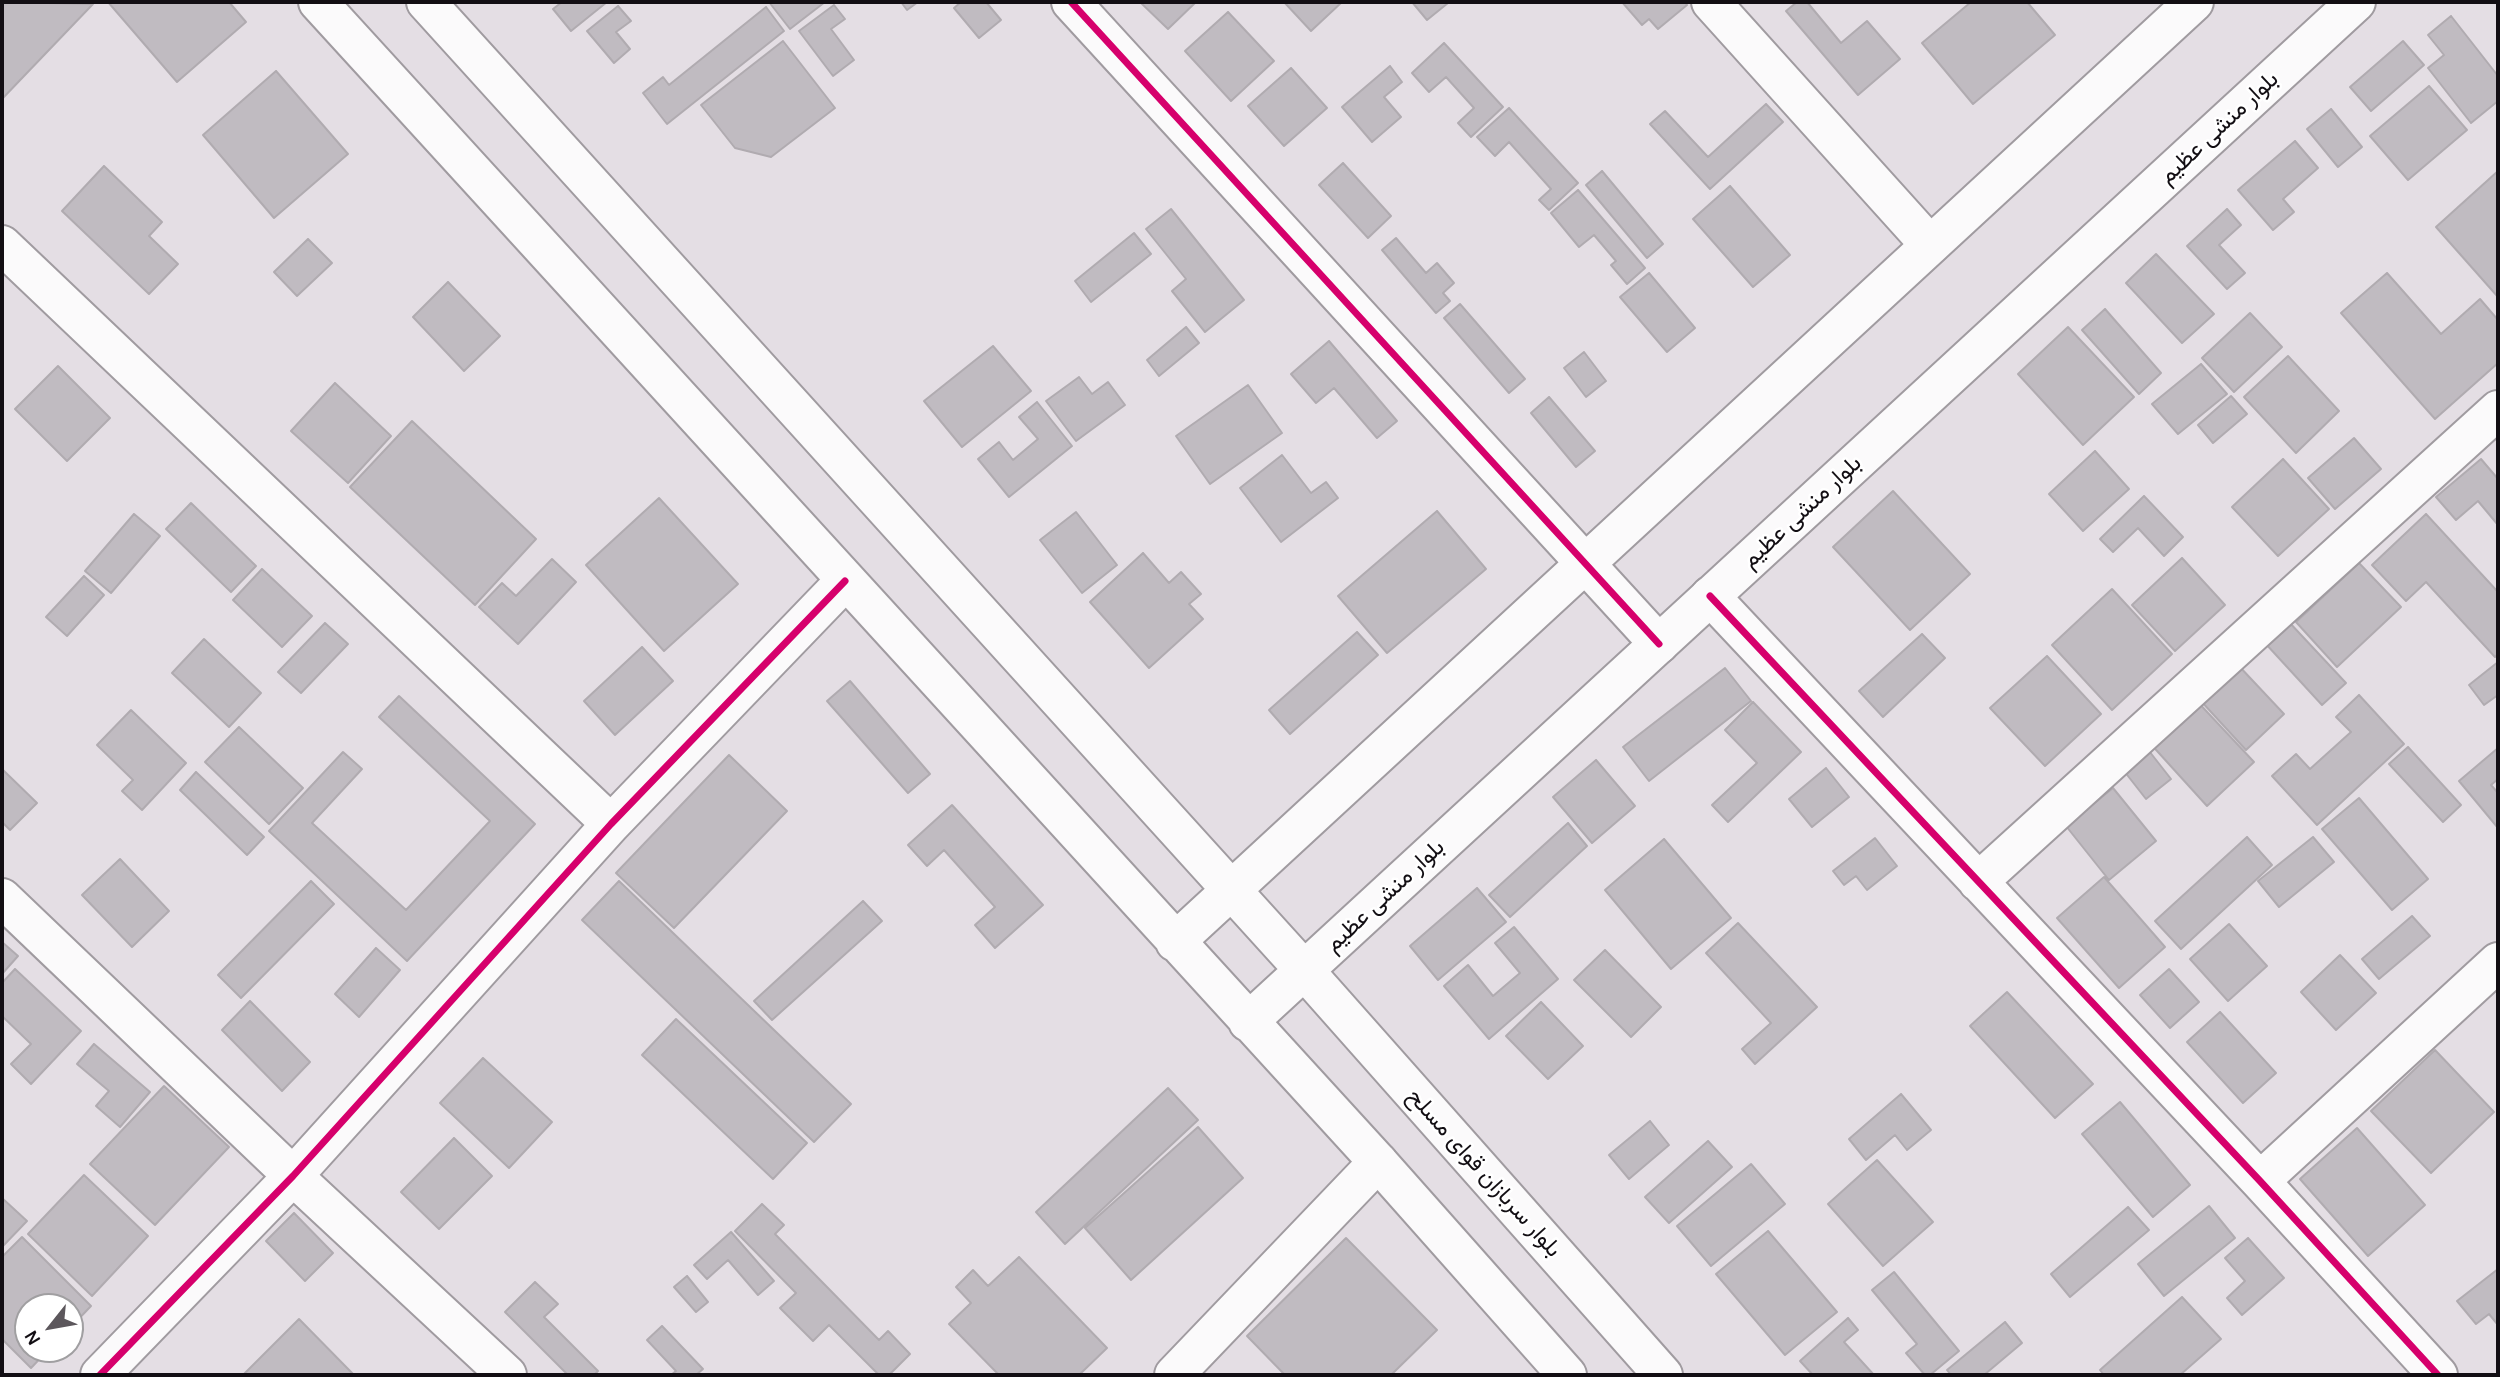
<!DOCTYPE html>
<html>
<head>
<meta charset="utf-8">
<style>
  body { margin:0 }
  #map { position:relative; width:2500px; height:1377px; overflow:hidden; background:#e4dee4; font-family:Karla,sans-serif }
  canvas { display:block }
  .frame { position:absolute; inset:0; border:4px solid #120e13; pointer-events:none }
  .north { position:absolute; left:14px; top:1293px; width:70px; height:70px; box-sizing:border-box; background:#fff; border:2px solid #a09fa1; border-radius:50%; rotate:239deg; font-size:19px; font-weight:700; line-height:28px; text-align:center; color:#120e13 }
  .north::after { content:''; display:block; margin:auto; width:24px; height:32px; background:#5c575c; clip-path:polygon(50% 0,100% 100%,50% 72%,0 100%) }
</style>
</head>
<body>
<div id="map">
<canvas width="2500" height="1377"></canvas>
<div class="frame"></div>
<div class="north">N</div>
</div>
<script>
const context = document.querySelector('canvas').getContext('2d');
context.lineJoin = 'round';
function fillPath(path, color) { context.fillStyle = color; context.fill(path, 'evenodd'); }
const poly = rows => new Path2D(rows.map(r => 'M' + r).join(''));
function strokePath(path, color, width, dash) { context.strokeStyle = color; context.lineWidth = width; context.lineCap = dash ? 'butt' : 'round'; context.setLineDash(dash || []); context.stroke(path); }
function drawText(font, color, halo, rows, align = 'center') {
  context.font = font + ' Karla,Vazirmatn,sans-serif'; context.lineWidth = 5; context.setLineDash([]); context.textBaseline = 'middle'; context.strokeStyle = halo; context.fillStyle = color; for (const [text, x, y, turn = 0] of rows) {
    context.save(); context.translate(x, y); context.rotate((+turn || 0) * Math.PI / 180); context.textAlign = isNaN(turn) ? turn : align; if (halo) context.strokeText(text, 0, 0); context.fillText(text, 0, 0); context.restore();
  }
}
const building = poly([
  [2,2,93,4,2,99,2,2],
  [108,2,229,2,246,22,177,82,108,2],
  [562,2,607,2,571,31,553,9,562,2],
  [769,2,825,2,790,29,769,2],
  [901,2,918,2,907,10,901,2],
  [961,2,986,2,1001,20,979,38,954,8,961,2],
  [1140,2,1196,2,1168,29,1140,2],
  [1284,2,1342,2,1311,31,1284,2],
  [1412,2,1447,2,1448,3,1427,20,1412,2],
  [1622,2,1685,2,1687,5,1658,29,1649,19,1642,25,1622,2],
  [1797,2,1807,2,1841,43,1867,21,1900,59,1858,95,1786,11,1797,2],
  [1971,2,2027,2,2055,35,1973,104,1922,43,1971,2],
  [834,5,845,19,831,29,854,60,833,76,799,31,834,5],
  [618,6,631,21,616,32,630,49,614,63,587,31,618,6],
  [766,7,784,31,667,124,643,93,663,77,669,85,766,7],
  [1228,12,1274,61,1231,101,1185,51,1228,12],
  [2451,16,2498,76,2498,101,2471,123,2428,68,2444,55,2428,35,2451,16],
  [783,41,835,108,771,157,735,148,701,105,783,41],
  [2403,41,2424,65,2371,111,2350,87,2403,41],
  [1444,43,1503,107,1471,137,1458,123,1474,108,1446,77,1429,92,1412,73,1444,43],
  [1390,66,1402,82,1384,97,1401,117,1372,142,1342,107,1390,66],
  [1291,68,1327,108,1284,146,1248,106,1291,68],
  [276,71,348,154,274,218,203,135,276,71],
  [2429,86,2467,130,2408,180,2370,136,2429,86],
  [1766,104,1783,122,1710,189,1650,124,1665,111,1708,157,1766,104],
  [1509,108,1578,183,1549,210,1539,200,1551,189,1509,142,1495,156,1477,137,1509,108],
  [2331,109,2362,147,2338,167,2307,129,2331,109],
  [2295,141,2318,168,2283,199,2294,212,2273,230,2238,190,2295,141],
  [1343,163,1391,216,1368,238,1319,185,1343,163],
  [104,166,162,222,149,236,178,264,149,294,62,211,104,166],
  [1602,171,1663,244,1647,258,1586,185,1602,171],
  [2498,171,2498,297,2436,227,2498,171],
  [1730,186,1790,255,1753,287,1693,219,1730,186],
  [1578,190,1645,268,1627,284,1611,265,1616,261,1594,235,1579,247,1551,213,1578,190],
  [1171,209,1244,300,1205,332,1172,291,1186,279,1146,229,1171,209],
  [2227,209,2241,225,2219,245,2245,273,2227,289,2187,246,2227,209],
  [1134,233,1151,254,1091,302,1075,281,1134,233],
  [1396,238,1426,273,1437,263,1454,283,1443,293,1450,301,1436,313,1382,250,1396,238],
  [308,239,332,263,297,296,274,272,308,239],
  [2156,254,2214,314,2182,343,2126,283,2156,254],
  [1649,273,1695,328,1667,352,1620,297,1649,273],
  [2387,273,2441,334,2480,299,2498,320,2498,363,2435,419,2341,313,2387,273],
  [448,282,500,336,464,371,413,317,448,282],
  [1460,304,1525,379,1509,393,1444,318,1460,304],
  [2105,309,2161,373,2139,394,2082,330,2105,309],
  [2250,313,2282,347,2234,392,2202,358,2250,313],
  [1186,327,1199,343,1159,376,1147,360,1186,327],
  [2068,327,2134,397,2083,445,2018,374,2068,327],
  [1329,341,1397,421,1377,438,1334,388,1316,403,1291,374,1329,341],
  [993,346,1031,391,962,447,924,401,993,346],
  [1584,352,1606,381,1586,397,1564,368,1584,352],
  [2288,356,2339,411,2296,453,2244,397,2288,356],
  [2201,364,2227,394,2178,434,2152,404,2201,364],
  [58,366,110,418,67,461,15,409,58,366],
  [1079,377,1092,394,1108,382,1125,405,1076,441,1046,401,1079,377],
  [335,383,391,436,348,483,291,431,335,383],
  [1248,385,1282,433,1210,484,1176,436,1248,385],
  [2231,396,2247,414,2213,443,2198,425,2231,396],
  [1549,397,1595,451,1576,467,1531,413,1549,397],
  [1037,402,1072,446,1009,497,978,459,999,442,1013,460,1038,439,1019,417,1037,402],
  [412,421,536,539,475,605,350,487,412,421],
  [2354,438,2381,469,2335,509,2308,478,2354,438],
  [2095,451,2129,489,2083,531,2049,494,2095,451],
  [1282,455,1311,493,1326,482,1338,498,1281,542,1240,488,1282,455],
  [2283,459,2329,509,2278,556,2232,507,2283,459],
  [2481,459,2498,479,2498,525,2478,501,2456,520,2436,497,2481,459],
  [1893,491,1970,574,1910,630,1833,547,1893,491],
  [2144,496,2183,537,2164,556,2138,528,2113,552,2100,539,2144,496],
  [659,498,738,584,664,651,586,565,659,498],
  [191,503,256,566,231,592,166,529,191,503],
  [1437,511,1486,569,1387,653,1338,596,1437,511],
  [1076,512,1117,565,1082,593,1040,540,1076,512],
  [134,514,160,536,111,593,85,571,134,514],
  [2426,514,2498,592,2498,654,2495,657,2426,582,2406,601,2372,565,2426,514],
  [1143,553,1169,583,1181,572,1201,594,1189,604,1203,619,1149,668,1090,602,1143,553],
  [2182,558,2225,605,2175,651,2132,605,2182,558],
  [552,559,576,582,518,644,479,607,502,583,516,596,552,559],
  [2359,563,2401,607,2337,667,2296,622,2359,563],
  [262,569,312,616,282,647,233,600,262,569],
  [84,576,104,595,67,636,46,617,84,576],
  [2112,589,2172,654,2112,710,2052,645,2112,589],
  [2288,621,2346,683,2322,705,2265,643,2288,621],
  [325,623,348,644,301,693,278,672,325,623],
  [1357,632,1378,655,1290,734,1269,710,1357,632],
  [1922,634,1945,658,1883,717,1859,691,1922,634],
  [204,639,261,693,229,727,172,673,204,639],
  [642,647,673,681,615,735,584,701,642,647],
  [2047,656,2101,714,2045,766,1990,708,2047,656],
  [2498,662,2498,695,2484,705,2469,685,2498,662],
  [2238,665,2284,714,2246,750,2200,700,2238,665],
  [1725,668,1751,701,1649,781,1623,747,1725,668],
  [850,681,930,774,908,793,827,701,850,681],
  [2359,695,2404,744,2317,825,2272,776,2296,754,2310,769,2351,732,2336,717,2359,695],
  [399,696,535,824,407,961,269,831,343,752,362,769,312,823,406,910,490,821,379,717,399,696],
  [2194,698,2254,762,2207,806,2148,741,2194,698],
  [1753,702,1801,752,1728,822,1712,805,1757,763,1725,730,1753,702],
  [131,710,186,763,142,810,122,791,133,780,97,745,131,710],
  [239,727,303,788,269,824,205,762,239,727],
  [2142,742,2171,779,2146,799,2117,762,2142,742],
  [2408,747,2461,805,2443,822,2389,764,2408,747],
  [2498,748,2498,779,2491,785,2498,793,2498,828,2459,781,2498,748],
  [729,755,787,811,674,928,616,873,729,755],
  [1596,760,1635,806,1592,843,1553,797,1596,760],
  [1826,768,1849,797,1812,827,1789,799,1826,768],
  [2,769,37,803,10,830,2,822,2,769],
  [196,772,264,837,247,855,180,790,196,772],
  [2113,788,2156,841,2109,880,2066,826,2113,788],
  [2359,798,2428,879,2392,910,2322,829,2359,798],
  [952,805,1043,905,995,948,975,925,995,907,944,850,927,866,908,845,952,805],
  [1568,823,1587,846,1510,917,1489,895,1568,823],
  [2247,837,2272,865,2181,949,2155,921,2247,837],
  [2313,837,2334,862,2279,907,2258,881,2313,837],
  [1875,838,1897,866,1867,890,1856,876,1844,885,1833,871,1875,838],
  [1664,839,1731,918,1671,969,1605,890,1664,839],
  [120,859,169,911,132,947,82,895,120,859],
  [2104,877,2165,947,2119,988,2057,918,2104,877],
  [311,881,334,904,241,998,218,975,311,881],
  [619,881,851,1104,814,1142,582,920,619,881],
  [1477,888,1506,922,1438,980,1410,946,1477,888],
  [863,901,882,921,772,1020,754,1001,863,901],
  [2412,916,2430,936,2379,979,2362,959,2412,916],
  [1738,923,1817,1007,1755,1064,1742,1049,1771,1023,1706,953,1738,923],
  [2229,924,2267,966,2228,1001,2190,959,2229,924],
  [1514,927,1558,979,1489,1039,1444,986,1468,965,1493,996,1520,973,1495,943,1514,927],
  [2,942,18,956,2,974,2,942],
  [376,948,400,970,359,1017,335,994,376,948],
  [1605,950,1661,1007,1631,1037,1574,980,1605,950],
  [2340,955,2376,993,2336,1030,2301,992,2340,955],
  [15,969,81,1031,31,1084,11,1064,31,1044,2,1016,2,983,15,969],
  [2169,969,2199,1002,2170,1028,2140,995,2169,969],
  [2007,992,2093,1084,2055,1118,1970,1026,2007,992],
  [250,1001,310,1062,282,1091,222,1030,250,1001],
  [1541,1002,1583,1046,1548,1079,1506,1036,1541,1002],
  [2220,1012,2276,1073,2243,1103,2187,1042,2220,1012],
  [676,1019,807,1143,773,1179,642,1055,676,1019],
  [94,1044,150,1092,120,1127,96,1106,109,1091,77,1064,94,1044],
  [2435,1050,2494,1112,2431,1173,2371,1111,2435,1050],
  [483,1058,552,1122,509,1168,440,1103,483,1058],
  [164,1086,229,1147,155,1225,90,1164,164,1086],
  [1168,1088,1198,1120,1065,1244,1036,1212,1168,1088],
  [1901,1094,1931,1130,1907,1150,1895,1135,1866,1160,1849,1139,1901,1094],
  [2120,1102,2190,1185,2153,1217,2082,1134,2120,1102],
  [1650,1121,1669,1145,1629,1179,1609,1155,1650,1121],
  [1198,1127,1243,1178,1131,1280,1085,1228,1198,1127],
  [2357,1128,2425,1205,2368,1256,2300,1179,2357,1128],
  [454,1138,492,1176,439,1229,401,1192,454,1138],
  [1708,1141,1732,1167,1669,1223,1645,1197,1708,1141],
  [1877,1160,1933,1222,1883,1266,1828,1204,1877,1160],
  [1751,1164,1785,1204,1711,1266,1677,1226,1751,1164],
  [84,1175,148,1236,92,1296,28,1234,84,1175],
  [2,1198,27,1221,3,1246,2,1245,2,1198],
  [762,1204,784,1225,775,1234,879,1340,888,1331,910,1354,889,1375,879,1375,829,1325,813,1341,780,1308,796,1293,735,1231,762,1204],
  [2209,1206,2235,1238,2164,1296,2138,1264,2209,1206],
  [2128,1207,2149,1230,2070,1297,2051,1274,2128,1207],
  [294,1213,333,1253,305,1281,266,1241,294,1213],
  [1768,1231,1837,1312,1785,1355,1716,1274,1768,1231],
  [731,1232,774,1281,758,1295,728,1260,707,1279,694,1265,731,1232],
  [22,1237,91,1306,70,1328,70,1307,28,1307,28,1349,49,1349,31,1368,2,1339,2,1257,22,1237],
  [1346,1238,1437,1330,1391,1375,1285,1375,1247,1336,1346,1238],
  [2248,1238,2284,1278,2242,1315,2227,1298,2245,1281,2225,1258,2248,1238],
  [1019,1257,1107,1348,1079,1375,999,1375,949,1324,971,1303,956,1287,973,1270,988,1286,1019,1257],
  [2498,1269,2498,1325,2489,1314,2476,1324,2457,1301,2498,1269],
  [1894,1272,1959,1351,1930,1375,1925,1375,1906,1353,1917,1344,1872,1290,1894,1272],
  [687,1276,708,1302,696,1312,674,1287,687,1276],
  [535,1282,558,1304,544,1317,598,1371,594,1375,568,1375,505,1312,535,1282],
  [2182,1297,2221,1339,2180,1375,2104,1375,2100,1370,2182,1297],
  [1848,1318,1858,1330,1844,1342,1874,1375,1813,1375,1800,1361,1848,1318],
  [299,1319,354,1375,243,1375,299,1319],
  [2005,1322,2022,1343,1984,1375,1951,1375,1947,1370,2005,1322],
  [662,1326,703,1369,696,1375,671,1375,676,1371,647,1340,662,1326]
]);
fillPath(building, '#c0bbc1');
strokePath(building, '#b0abb0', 2);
const minor = poly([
  [1071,2,1659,644],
  [1711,2,1930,245],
  [2,245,611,824],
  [1710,596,2260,1181,2438,1375],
  [1978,882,2498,410],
  [2,898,293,1176,507,1375],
  [2260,1181,2498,962],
  [100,1375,293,1176,611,824,845,581],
  [1174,1375,1378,1162]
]);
const major = poly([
  [318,2,1378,1162,1567,1375],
  [426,2,1304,970,1663,1375],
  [1175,942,2194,2],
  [1248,1022,2356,2]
]);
strokePath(minor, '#a09ba0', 42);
strokePath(major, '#a09ba0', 42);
strokePath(minor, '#fbfafb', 38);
strokePath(major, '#fbfafb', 38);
strokePath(poly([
  [1071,2,1659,644],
  [1710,596,2260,1181,2438,1375],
  [100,1375,293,1176,611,824,845,581]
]), '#d6006c', 7);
drawText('23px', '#120e13', '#fff', [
  ["بلوار منشی عظیم",2219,128,-43],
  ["بلوار منشی عظیم",1802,512,-43],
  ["بلوار منشی عظیم",1385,896,-43],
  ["بلوار سربازان قوای مسلح",1484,1173,48]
]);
</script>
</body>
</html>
